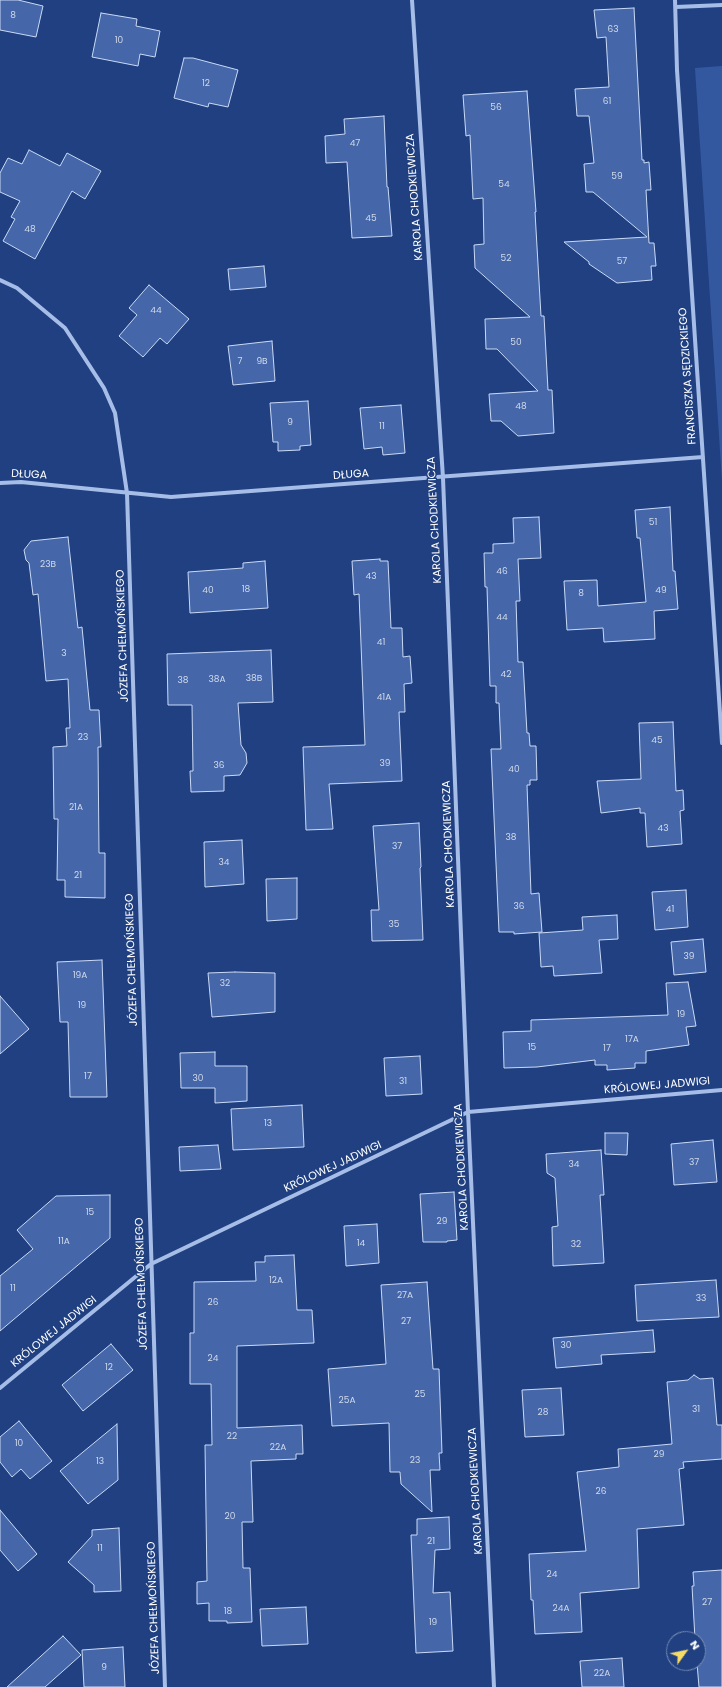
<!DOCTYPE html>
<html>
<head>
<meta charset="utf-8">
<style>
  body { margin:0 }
  #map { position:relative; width:722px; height:1687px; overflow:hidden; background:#204081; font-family:Poppins,sans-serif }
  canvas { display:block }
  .north { position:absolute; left:666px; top:1631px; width:40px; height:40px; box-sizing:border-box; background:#204081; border:1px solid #798cb3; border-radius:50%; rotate:57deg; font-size:11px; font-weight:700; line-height:16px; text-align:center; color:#fff }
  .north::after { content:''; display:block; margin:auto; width:14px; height:18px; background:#f6db67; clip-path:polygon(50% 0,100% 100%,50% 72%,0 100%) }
</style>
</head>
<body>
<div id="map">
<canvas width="722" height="1687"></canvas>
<div class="north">N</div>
</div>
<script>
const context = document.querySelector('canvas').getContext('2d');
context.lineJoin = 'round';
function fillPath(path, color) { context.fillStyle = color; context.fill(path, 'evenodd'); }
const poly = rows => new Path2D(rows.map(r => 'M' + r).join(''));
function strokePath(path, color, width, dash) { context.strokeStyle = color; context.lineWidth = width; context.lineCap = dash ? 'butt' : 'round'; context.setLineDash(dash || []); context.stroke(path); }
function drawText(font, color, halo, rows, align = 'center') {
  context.font = font + ' Poppins,sans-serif'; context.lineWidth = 3; context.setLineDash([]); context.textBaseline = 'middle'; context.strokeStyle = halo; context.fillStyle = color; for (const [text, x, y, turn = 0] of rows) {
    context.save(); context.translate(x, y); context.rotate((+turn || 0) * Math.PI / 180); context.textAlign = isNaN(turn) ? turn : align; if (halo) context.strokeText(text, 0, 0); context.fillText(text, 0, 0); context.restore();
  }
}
fillPath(poly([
  [722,66,722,481,695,68]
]), '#3458a0');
const building = poly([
  [0,0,18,0,43,6,36,37,0,30,0,0],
  [634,8,642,160,644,160,644,163,649,162,651,190,646,190,649,243,654,243,656,266,651,266,652,280,617,283,589,264,589,262,564,242,647,237,593,192,586,192,584,164,594,163,589,116,577,116,575,89,609,87,606,37,597,38,594,10,634,8],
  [101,13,137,19,136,26,160,31,155,57,140,54,138,66,92,57,101,13],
  [184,58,193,58,238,70,228,107,209,103,208,107,174,98,184,58],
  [527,91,536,212,535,212,541,316,544,316,548,390,552,390,554,433,518,436,501,421,491,421,489,394,538,391,497,349,486,349,485,319,530,317,475,268,474,245,484,244,483,198,473,199,470,135,466,136,463,95,527,91],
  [384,116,387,187,388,187,392,236,352,238,347,162,326,163,325,136,345,134,344,119,384,116],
  [29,150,60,166,67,153,101,171,85,199,72,191,35,259,3,241,15,219,11,217,20,201,0,192,0,173,8,158,22,164,29,150],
  [264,266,266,287,230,290,228,269,264,266],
  [149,285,189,319,167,344,160,338,143,357,119,336,137,315,129,308,149,285],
  [272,341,275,381,233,385,228,346,272,341],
  [308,401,311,445,300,446,300,450,278,451,278,442,273,442,270,403,308,401],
  [401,405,405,453,383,455,382,447,364,449,360,408,401,405],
  [670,507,673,571,675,571,678,609,654,611,655,639,604,642,603,628,567,630,564,581,597,580,598,606,646,602,640,538,637,538,635,510,670,507],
  [539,517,541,558,518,559,520,601,516,601,518,662,523,662,527,733,529,733,530,746,536,746,537,780,530,780,530,785,527,785,531,894,539,893,542,932,514,934,514,932,499,932,491,749,501,749,499,703,496,703,496,686,490,686,487,587,485,587,484,553,493,553,493,544,514,543,513,518,539,517],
  [68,537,78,628,82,627,90,710,99,710,101,747,98,747,99,853,105,853,105,898,65,897,65,880,57,880,58,819,54,819,53,747,67,746,66,728,70,728,68,679,46,681,38,594,33,595,29,563,26,560,24,550,31,541,68,537],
  [380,559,380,561,388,561,391,628,402,628,403,657,410,656,412,683,404,684,405,712,399,712,402,781,329,784,333,829,306,830,303,747,365,745,359,594,354,595,352,561,380,559],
  [265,561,268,608,190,613,188,572,243,568,243,563,265,561],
  [271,650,273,702,238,703,241,745,246,753,247,763,240,775,224,776,224,791,191,792,190,771,193,771,192,705,168,705,167,654,271,650],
  [673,722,676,791,683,790,684,810,680,811,682,844,647,847,645,813,640,813,640,808,601,813,597,781,641,779,639,723,673,722],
  [419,823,421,867,420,868,423,940,372,941,371,910,379,910,373,826,419,823],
  [242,840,244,884,205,887,204,842,242,840],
  [297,878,297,919,267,921,266,879,297,878],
  [686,890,688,927,655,930,652,892,686,890],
  [617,915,618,939,599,940,602,973,554,976,553,966,541,967,539,933,583,930,582,917,617,915],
  [703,939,706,972,674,975,671,942,703,939],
  [102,960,107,1097,70,1097,68,1022,60,1022,57,962,102,960],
  [235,972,275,973,275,1012,212,1017,208,973,235,972],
  [688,982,696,1026,686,1027,689,1045,646,1051,646,1063,635,1063,635,1068,607,1070,607,1065,595,1065,595,1060,537,1067,504,1068,503,1032,531,1031,531,1020,668,1015,666,983,688,982],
  [0,996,29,1029,0,1054,0,996],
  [215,1052,215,1066,247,1066,247,1101,215,1103,215,1088,181,1088,180,1053,215,1052],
  [420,1056,422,1094,386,1096,384,1058,420,1056],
  [302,1105,304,1147,233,1150,231,1109,302,1105],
  [605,1133,628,1133,627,1155,605,1154,605,1133],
  [713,1140,717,1182,674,1185,671,1144,713,1140],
  [218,1145,221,1169,180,1171,179,1147,218,1145],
  [601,1150,604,1195,600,1195,604,1263,553,1266,552,1227,558,1226,555,1178,547,1173,546,1154,601,1150],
  [454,1192,457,1240,447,1241,447,1242,423,1242,420,1194,454,1192],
  [110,1195,110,1238,0,1331,0,1276,33,1249,17,1230,56,1196,110,1195],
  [377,1224,379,1263,346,1266,344,1226,377,1224],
  [294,1255,297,1310,312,1310,314,1343,237,1346,237,1428,302,1425,303,1454,296,1454,296,1459,251,1461,253,1522,242,1522,243,1568,250,1568,252,1622,227,1623,227,1621,209,1621,209,1603,197,1604,197,1582,207,1581,205,1445,212,1445,211,1384,190,1384,190,1333,194,1333,194,1282,256,1281,255,1262,265,1262,265,1256,294,1255],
  [716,1280,719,1317,637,1321,635,1285,716,1280],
  [427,1282,433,1369,439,1369,442,1453,439,1453,440,1470,430,1470,432,1512,401,1484,400,1472,390,1472,389,1423,332,1426,328,1369,386,1364,381,1285,427,1282],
  [653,1330,655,1352,601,1355,602,1364,556,1368,553,1338,653,1330],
  [111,1344,133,1370,83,1411,62,1385,111,1344],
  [694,1375,700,1379,713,1378,717,1425,722,1425,722,1459,683,1462,684,1468,679,1469,684,1525,637,1529,639,1588,580,1593,582,1632,535,1634,533,1600,531,1600,529,1554,586,1551,577,1472,619,1467,618,1449,672,1444,667,1382,688,1380,694,1375],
  [561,1388,564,1435,525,1437,522,1390,561,1388],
  [19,1421,52,1461,30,1479,21,1469,12,1477,0,1462,0,1437,19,1421],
  [117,1424,118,1480,88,1504,60,1471,117,1424],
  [0,1510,37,1554,18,1571,0,1550,0,1510],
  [449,1517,450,1549,435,1550,433,1593,450,1592,453,1651,416,1653,411,1535,417,1535,417,1519,449,1517],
  [119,1528,121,1591,94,1592,94,1585,68,1562,92,1536,92,1530,119,1528],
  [722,1570,722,1687,699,1687,697,1663,698,1639,695,1639,692,1586,694,1586,693,1572,722,1570],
  [306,1607,308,1644,262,1646,260,1609,306,1607],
  [63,1636,81,1655,45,1687,7,1687,63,1636],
  [123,1647,125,1687,84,1687,82,1650,123,1647],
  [622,1658,624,1687,582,1687,580,1661,622,1658]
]);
fillPath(building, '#4567a9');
strokePath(building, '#cadaf6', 1);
strokePath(poly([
  [412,0,443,478,468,1112,494,1687],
  [675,0,677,70,722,743],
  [676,7,722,5],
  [0,280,17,288,65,328,104,388,115,413,127,493,165,1687],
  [0,483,21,482,171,497,703,457],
  [0,1388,151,1264,468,1112,722,1090]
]), '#a6bde8', 4);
drawText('9px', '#d0d9ea', null, [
  ["8",13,16],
  ["63",613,30],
  ["10",119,41],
  ["12",206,84],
  ["61",607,102],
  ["56",496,108],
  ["47",355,144],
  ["59",617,177],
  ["54",504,185],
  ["45",371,219],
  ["48",30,230],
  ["52",506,259],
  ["57",622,262],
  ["44",156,311],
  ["50",516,343],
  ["7",240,362],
  ["9B",262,362],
  ["48",521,407],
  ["9",290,423],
  ["11",382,427],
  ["51",653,523],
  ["23B",48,565],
  ["46",502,572],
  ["43",371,577],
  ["18",246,590],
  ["40",208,591],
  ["49",661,591],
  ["8",581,594],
  ["44",502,618],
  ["41",381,643],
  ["3",64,654],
  ["42",506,675],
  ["38B",254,679],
  ["38A",217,680],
  ["38",183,681],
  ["41A",384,698],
  ["23",83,738],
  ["45",657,741],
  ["39",385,764],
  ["36",219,766],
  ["40",514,770],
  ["21A",76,808],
  ["43",663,829],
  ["38",511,838],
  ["37",397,847],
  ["34",224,863],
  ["21",78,876],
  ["36",519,907],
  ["41",670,910],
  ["35",394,925],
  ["39",689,957],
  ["19A",80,976],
  ["32",225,984],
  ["19",82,1006],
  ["19",681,1015],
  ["17A",632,1040],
  ["15",532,1048],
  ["17",607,1049],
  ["17",88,1077],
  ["30",198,1079],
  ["31",403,1082],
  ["13",268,1124],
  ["37",694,1163],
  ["34",574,1165],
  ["15",90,1213],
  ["29",442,1222],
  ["11A",64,1242],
  ["14",361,1244],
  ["32",576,1245],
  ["12A",276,1281],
  ["11",13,1289],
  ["27A",405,1296],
  ["33",701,1299],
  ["26",213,1303],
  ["27",406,1322],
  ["30",566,1346],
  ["24",213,1359],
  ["12",109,1368],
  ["25",420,1395],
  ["25A",347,1401],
  ["31",696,1410],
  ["28",543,1413],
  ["22",232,1437],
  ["10",19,1444],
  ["22A",278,1448],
  ["29",659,1455],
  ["23",415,1461],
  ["13",100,1462],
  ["26",601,1492],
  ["20",230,1517],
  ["21",431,1542],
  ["11",100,1549],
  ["24",552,1575],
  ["27",707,1603],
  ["24A",561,1609],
  ["18",228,1612],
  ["19",433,1623],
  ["9",104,1668],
  ["22A",602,1674]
]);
drawText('11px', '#fff', '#204081', [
  ["KAROLA CHODKIEWICZA",415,197,-94],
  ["FRANCISZKA SĘDZICKIEGO",688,376,-94],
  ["DŁUGA",29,475,3],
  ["DŁUGA",351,475,-4],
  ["KAROLA CHODKIEWICZA",435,520,-93],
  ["JÓZEFA CHEŁMOŃSKIEGO",123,636,-92],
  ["KAROLA CHODKIEWICZA",449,844,-92],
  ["JÓZEFA CHEŁMOŃSKIEGO",132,960,-92],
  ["KRÓLOWEJ JADWIGI",657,1086,-5],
  ["KRÓLOWEJ JADWIGI",333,1167,-25],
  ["KAROLA CHODKIEWICZA",462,1167,-93],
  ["JÓZEFA CHEŁMOŃSKIEGO",142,1284,-92],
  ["KRÓLOWEJ JADWIGI",54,1332,-39],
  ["KAROLA CHODKIEWICZA",476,1491,-93],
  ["JÓZEFA CHEŁMOŃSKIEGO",154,1608,-92]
]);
</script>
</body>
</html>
